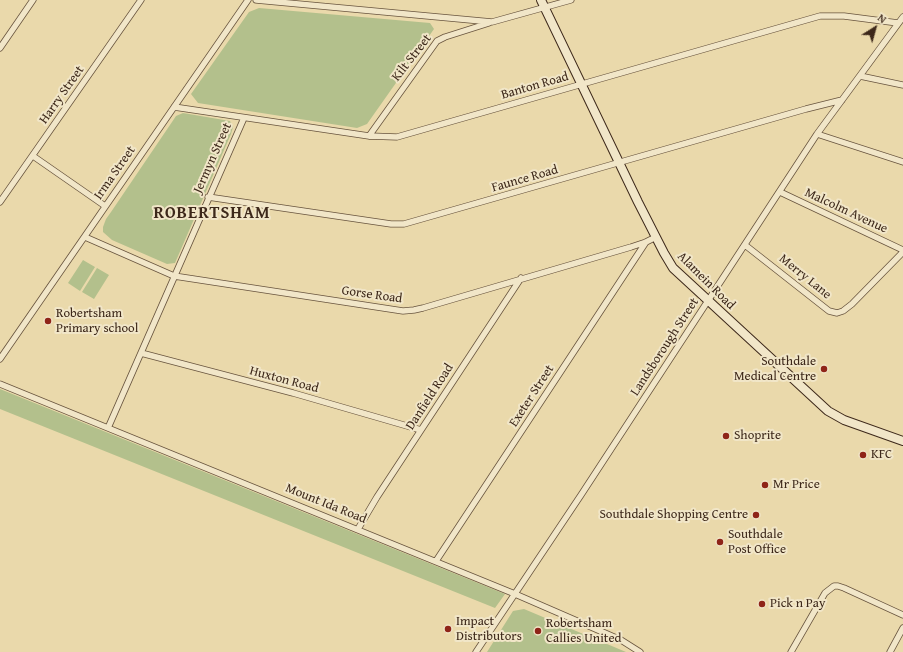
<!DOCTYPE html>
<html>
<head>
<meta charset="utf-8">
<style>
  body { margin:0 }
  #map { position:relative; width:903px; height:652px; overflow:hidden; background:#ead9ab; font-family:"Gentium Book Plus",serif }
  canvas { display:block }
  .north { position:absolute; left:855px; top:8px; width:40px; height:40px; -webkit-text-stroke:3px #f1e6c8; paint-order:stroke; rotate:37deg; font-size:11px; font-weight:700; line-height:16px; text-align:center; color:#3d281a }
  .north::after { content:''; display:block; margin:auto; width:14px; height:18px; background:#3d281a; clip-path:polygon(50% 0,100% 100%,50% 72%,0 100%) }
</style>
</head>
<body>
<div id="map">
<canvas width="903" height="652"></canvas>
<div class="north">N</div>
</div>
<script>
const context = document.querySelector('canvas').getContext('2d');
context.lineJoin = 'round';
function fillPath(path, color) { context.fillStyle = color; context.fill(path, 'evenodd'); }
const poly = rows => new Path2D(rows.map(r => 'M' + r).join(''));
function strokePath(path, color, width, dash) { context.strokeStyle = color; context.lineWidth = width; context.lineCap = dash ? 'butt' : 'round'; context.setLineDash(dash || []); context.stroke(path); }
function drawText(font, color, halo, rows, align = 'center') {
  context.font = font + ' "Gentium Book Plus",serif'; context.lineWidth = 4; context.setLineDash([]); context.textBaseline = 'middle'; context.strokeStyle = halo; context.fillStyle = color; for (const [text, x, y, turn = 0] of rows) {
    context.save(); context.translate(x, y); context.rotate((+turn || 0) * Math.PI / 180); context.textAlign = isNaN(turn) ? turn : align; if (halo) context.strokeText(text, 0, 0); context.fillText(text, 0, 0); context.restore();
  }
}
fillPath(poly([
  [259,8,430,23,434,29,367,124,357,128,198,103,191,94,249,12],
  [183,113,230,121,233,127,231,134,175,263,167,264,112,240,103,232,103,227,106,219,111,212,172,122,176,116],
  [83,260,95,267,80,291,68,283],
  [97,268,109,275,94,299,82,292],
  [0,389,505,594,495,608,0,409],
  [524,609,626,652,487,652,513,611]
]), '#b3c08c');
const street = poly([
  [256,0,492,22,571,0],
  [0,48,33,0],
  [860,76,903,85],
  [174,107,369,136,397,137,820,16,844,16,898,23],
  [817,134,903,162],
  [369,136,437,41,445,37,489,23],
  [33,156,105,206],
  [780,192,903,250],
  [208,197,391,224,404,224,806,109,842,100],
  [0,202,141,0],
  [85,237,174,276,403,311,414,310,423,308,631,247,646,242,656,237],
  [745,245,829,311,837,313,843,311,852,304,903,252],
  [141,353,293,393,421,430],
  [0,359,248,0],
  [0,384,515,594,621,640,640,652],
  [108,428,244,118],
  [358,529,377,497,521,278],
  [436,561,646,242],
  [476,652,581,495,817,134,903,17],
  [791,652,825,593,834,586,838,586,844,588,903,615],
  [890,652,903,628]
]);
const secondary = poly([
  [541,0,638,202,664,253,673,268,828,411,844,420,903,441]
]);
strokePath(street, '#68543e', 7);
strokePath(secondary, '#3d281a', 10);
strokePath(street, '#f1e6c8', 5.5);
strokePath(secondary, '#f1e6c8', 8);
for (const [x, y, r, color] of [
  [48,321,4,"#8f2418"],
  [824,369,4,"#8f2418"],
  [726,436,4,"#8f2418"],
  [863,455,4,"#8f2418"],
  [765,485,4,"#8f2418"],
  [756,515,4,"#8f2418"],
  [720,542,4,"#8f2418"],
  [762,604,4,"#8f2418"],
  [448,629,4,"#8f2418"],
  [538,631,4,"#8f2418"]
]) { const dot = new Path2D(); dot.arc(x, y, r, 0, 2 * Math.PI); context.fillStyle = color; context.fill(dot); strokePath(dot, '#f1e6c8', 1.5); }
drawText('13px', '#3d281a', '#f1e6c8', [
  ["Kilt Street",412,58,-52],
  ["Banton Road",535,86,-16],
  ["Harry Street",62,95,-55],
  ["Jermyn Street",213,158,-66],
  ["Irma Street",115,173,-55],
  ["Faunce Road",525,179,-16],
  ["Malcolm Avenue",846,211,25],
  ["Merry Lane",805,277,39],
  ["Alamein Road",706,281,45],
  ["Gorse Road",372,295,8],
  ["Landsborough Street",665,347,-57],
  ["Huxton Road",284,380,15],
  ["Exeter Street",532,396,-57],
  ["Danfield Road",430,397,-57],
  ["Mount Ida Road",326,504,22]
]);
drawText('13px', '#3d281a', '#f1e6c8', [
  ["Robertsham",56,314],
  ["Primary school",56,329],
  ["Southdale",816,362,"right"],
  ["Medical Centre",816,377,"right"],
  ["Shoprite",734,436],
  ["KFC",871,455],
  ["Mr Price",773,485],
  ["Southdale Shopping Centre",748,515,"right"],
  ["Southdale",728,535],
  ["Post Office",728,550],
  ["Pick n Pay",770,604],
  ["Impact",456,622],
  ["Distributors",456,637],
  ["Robertsham",546,624],
  ["Callies United",546,639]
], 'left');
context.letterSpacing = '1px';
drawText('bold 17px', '#3d281a', '#f1e6c8', [
  ["ROBERTSHAM",212,214]
]);
context.letterSpacing = '0px';
</script>
</body>
</html>
